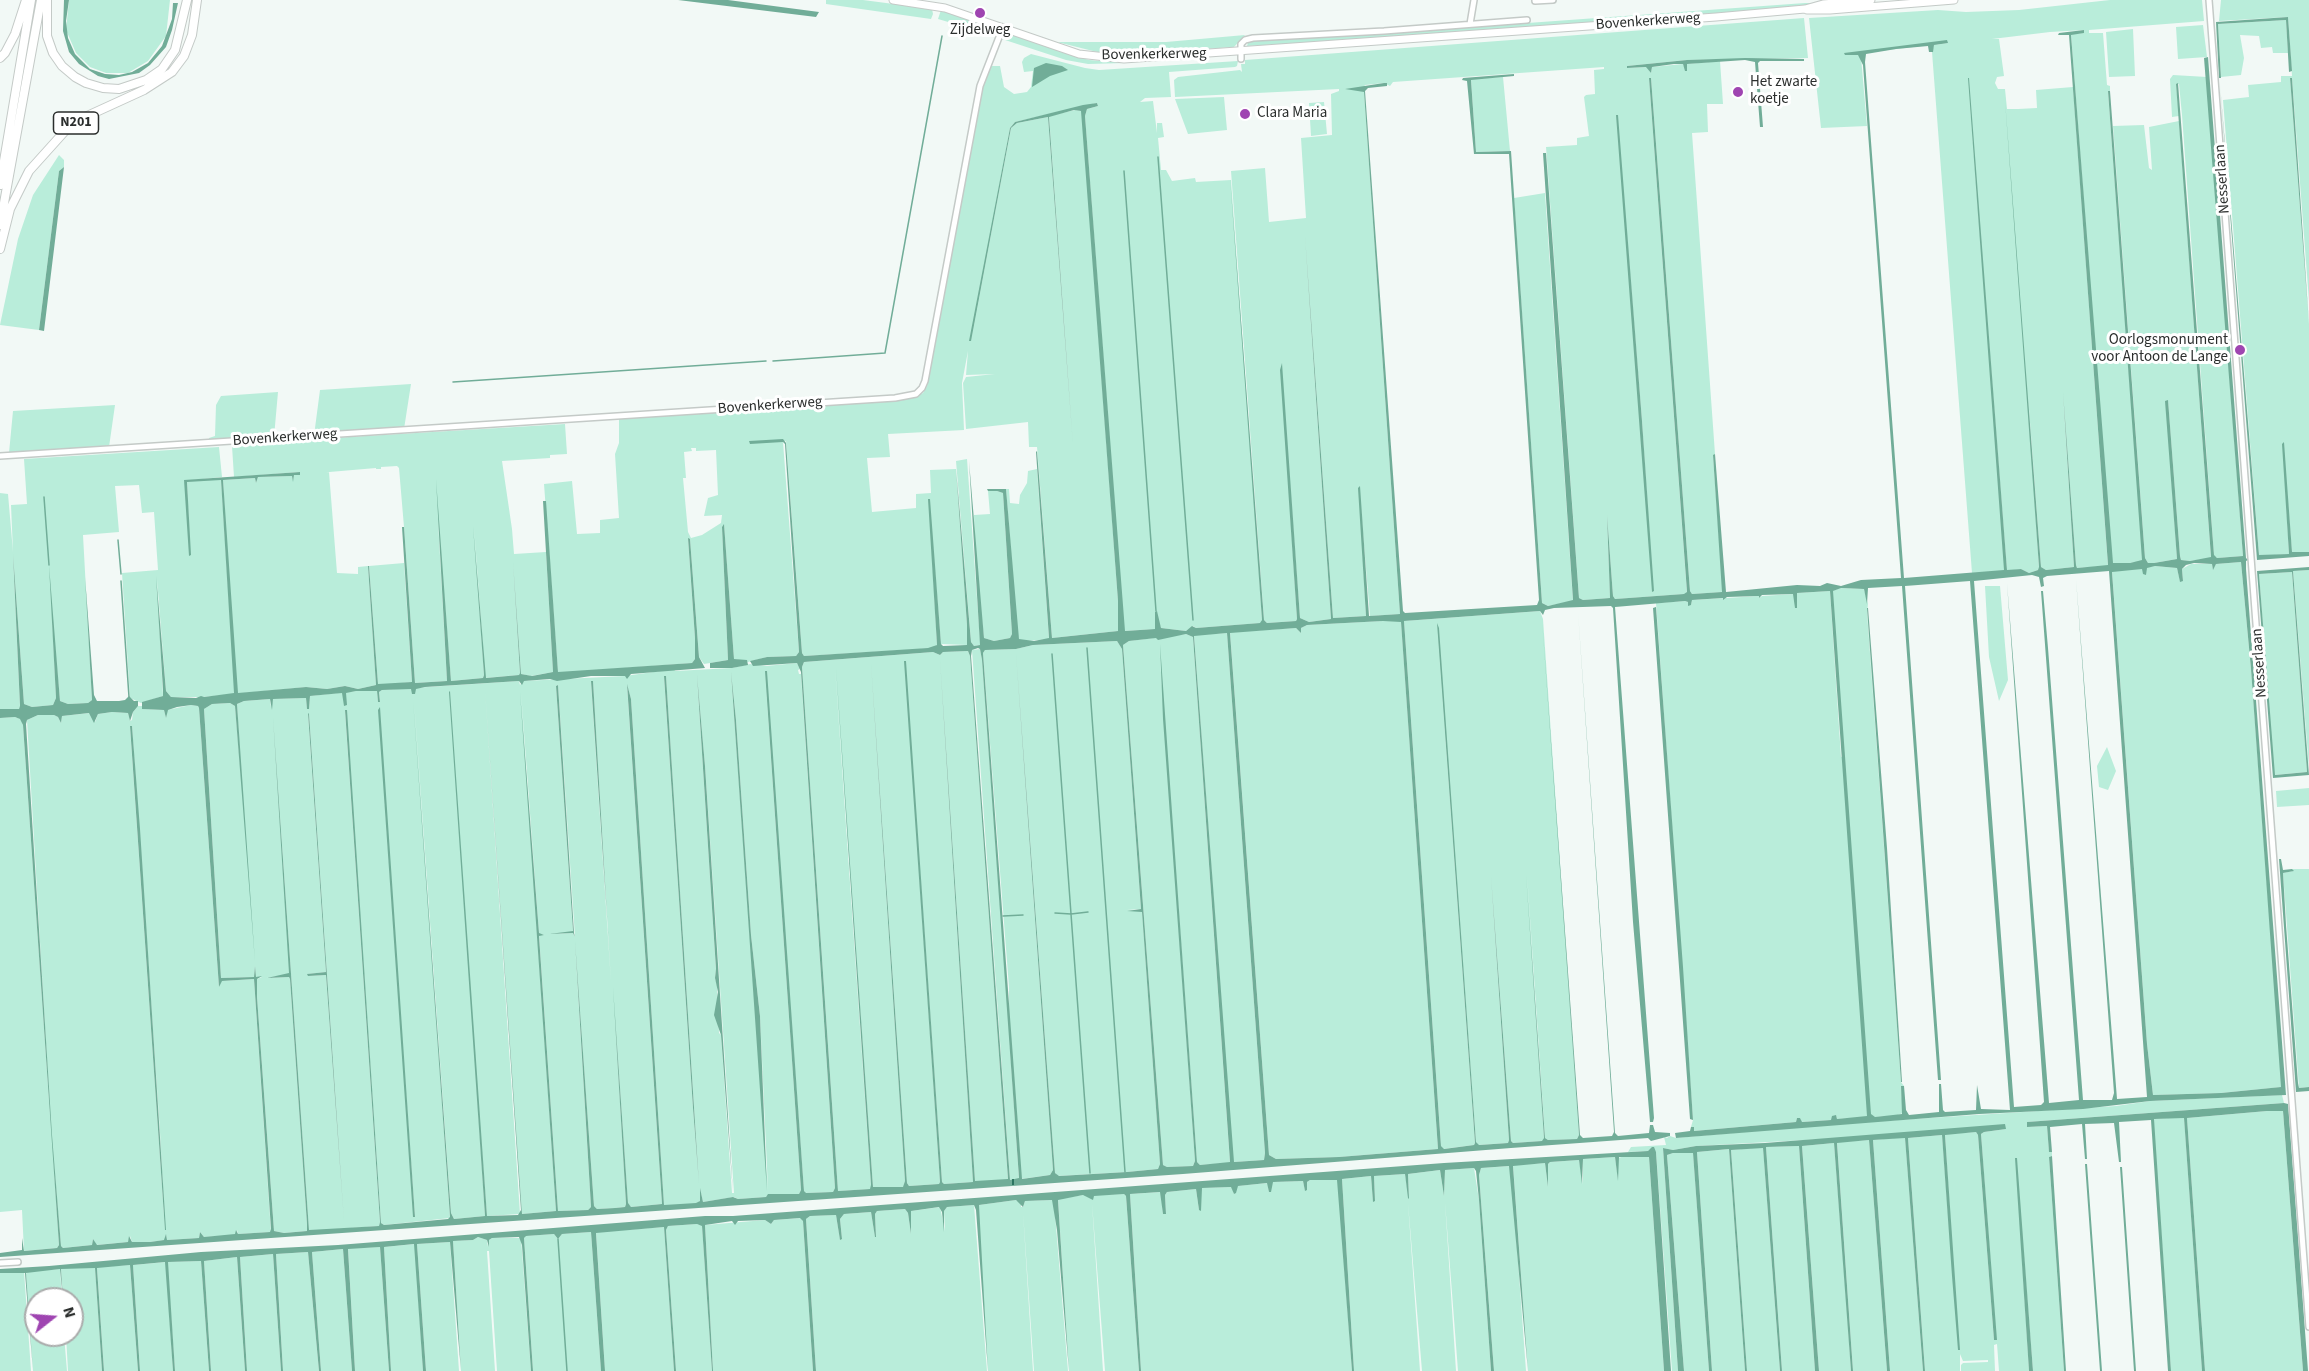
<!DOCTYPE html>
<html>
<head>
<meta charset="utf-8">
<style>
  body { margin:0 }
  #map { position:relative; width:2309px; height:1371px; overflow:hidden; background:#f2f9f6; font-family:"Source Sans 3",sans-serif }
  canvas { display:block }
  .north { position:absolute; left:24px; top:1287px; width:60px; height:60px; box-sizing:border-box; background:#fff; border:2px solid #aaabab; border-radius:50%; rotate:73deg; font-size:16px; font-weight:700; line-height:24px; text-align:center; color:#2b2e2d }
  .north::after { content:''; display:block; margin:auto; width:21px; height:27px; background:#9f45b1; clip-path:polygon(50% 0,100% 100%,50% 72%,0 100%) }
</style>
</head>
<body>
<div id="map">
<canvas width="2309" height="1371"></canvas>
<div class="north">N</div>
</div>
<script>
const context = document.querySelector('canvas').getContext('2d');
context.lineJoin = 'round';
function fillPath(path, color) { context.fillStyle = color; context.fill(path, 'evenodd'); }
const poly = rows => new Path2D(rows.map(r => 'M' + r).join(''));
function strokePath(path, color, width, dash) { context.strokeStyle = color; context.lineWidth = width; context.lineCap = dash ? 'butt' : 'round'; context.setLineDash(dash || []); context.stroke(path); }
function drawText(font, color, halo, rows, align = 'center') {
  context.font = font + ' "Source Sans 3",sans-serif'; context.lineWidth = 6; context.setLineDash([]); context.textBaseline = 'middle'; context.strokeStyle = halo; context.fillStyle = color; for (const [text, x, y, turn = 0] of rows) {
    context.save(); context.translate(x, y); context.rotate((+turn || 0) * Math.PI / 180); context.textAlign = isNaN(turn) ? turn : align; if (halo) context.strokeText(text, 0, 0); context.fillText(text, 0, 0); context.restore();
  }
}
fillPath(poly([
  [69,0,170,0,166,36,148,61,128,73,106,73,90,67,76,53,66,30],
  [826,0,863,0,932,9,933,14,931,19,826,4],
  [2110,0,2202,0,2204,21,2089,30,2089,33,2103,33,2107,85,2110,86,2110,91,2108,92,2143,561,2130,563,2113,563,2111,560,2071,34,2083,33,2084,30,2050,32,1992,39,1999,39,2004,76,1997,77,1995,83,1998,89,2005,89,2007,109,2018,109,2037,108,2036,90,2073,87,2108,566,2077,568,2076,565,2063,393,2074,567,2046,570,2041,567,2028,396,2039,568,2038,570,2029,573,2021,569,2007,571,1968,78,2004,550,2004,571,1972,573,1932,52,1934,45,1948,43,1845,55,1858,54,1861,57,1867,126,1821,128,1809,18,1938,10,1966,12,2019,10],
  [2221,0,2309,0,2309,301,2292,78,2290,78,2309,324,2309,552,2292,553,2283,443,2289,554,2259,556,2223,100,2249,97,2248,85,2281,82,2281,76,2292,76,2288,17,2219,21],
  [1805,3,1816,3,1797,7,1353,40,1247,46,1248,43,1254,41,1361,35],
  [941,10,993,27,996,36,938,19],
  [1804,18,1808,58,1687,60,1627,66,1628,68,1647,67,1651,73,1652,67,1683,64,1686,71,1687,64,1720,61,1723,104,1707,104,1708,132,1692,133,1715,454,1713,456,1723,592,1692,594,1690,591,1651,78,1649,78,1687,593,1685,594,1615,599,1613,596,1607,515,1610,598,1583,600,1579,598,1546,147,1577,145,1577,138,1589,136,1584,97,1586,95,1595,94,1594,70,1604,69,1604,67,1393,82,1390,86,1384,83,1365,85,1362,91,1364,92,1400,614,1370,616,1359,486,1366,616,1333,618,1305,236,1331,619,1309,622,1300,618,1281,366,1297,619,1296,621,1267,623,1264,620,1231,171,1265,168,1269,222,1306,218,1301,138,1332,135,1331,94,1339,91,1339,89,1175,97,1174,80,1178,77,1240,70,1242,72,1241,64,1245,64,1245,60],
  [1617,115,1642,421,1653,592],
  [2286,20,2288,53,2273,53,2272,47,2261,48,2259,36,2240,35,2244,58,2241,75,2221,77,2218,24],
  [2203,25,2207,57,2178,59,2176,27],
  [2133,29,2135,76,2109,77,2106,32],
  [1011,32,1071,55,1089,60,1125,63,1088,64,1066,60,1002,39,1005,34],
  [1245,35,1234,47,1130,54,1101,53,1057,42,1166,42],
  [1031,54,1085,68,1099,70,1238,61,1237,66,1235,67,1169,72,1171,97,1145,98,1140,102,1153,101,1157,133,1157,123,1162,123,1164,137,1158,138,1161,170,1166,170,1172,181,1195,178,1196,182,1231,180,1255,512,1262,620,1261,623,1196,628,1193,626,1186,631,1161,628,1155,612,1155,629,1124,631,1085,116,1087,109,1098,106,1097,103,1015,122,1010,128,971,341,1011,128,1017,123,1048,117,1073,445,1049,116,1075,110,1082,111,1118,601,1118,631,1052,638,1037,447,1029,447,1028,422,966,429,963,383,966,377,995,374,966,375,968,351,962,383,964,430,888,434,890,457,867,458,872,512,916,508,916,494,931,493,930,470,956,469,967,625,967,645,941,644,929,499,937,645,933,648,906,650,804,656,802,653,786,441,783,442,799,652,796,656,767,657,748,662,734,659,724,525,722,527,728,660,704,664,699,657,690,539,688,539,695,638,695,659,692,663,558,673,544,484,572,481,577,534,600,533,600,520,619,518,615,454,619,443,619,418,863,403,914,397,923,393,927,386,982,87,990,66,1000,66,1004,87,1014,94,1027,92,1031,87,1033,71,1024,72,1022,62,1024,58],
  [691,448,696,448,696,451,716,450,718,495,708,498,704,516,722,515,721,523,702,535,691,538,688,532,683,478,686,478,684,452,692,451],
  [2173,75,2207,77,2243,556,2217,558,2214,556,2182,115,2179,84,2176,84,2179,116,2172,117,2170,79],
  [1503,77,1510,151,1476,152,1471,79],
  [1224,97,1227,130,1188,134,1175,99],
  [1324,102,1327,134,1311,136,1309,103],
  [2179,121,2211,558,2190,561,2181,560,2180,556,2168,401,2166,401,2177,559,2154,563,2148,563,2145,558,2113,126,2144,125,2149,168,2152,170,2149,127],
  [59,155,64,160,64,167,59,171,39,330,0,325,18,239,33,195],
  [1545,193,1573,601,1548,606,1542,603,1514,198],
  [411,384,404,429,317,434,315,428,320,390],
  [278,392,274,437,209,441,209,438,215,436,216,405,221,396],
  [115,405,109,447,9,453,13,411],
  [565,424,567,454,550,455,550,458,502,461,512,529,514,554,546,552,553,672,531,676,521,674,513,562,520,673,519,675,485,678,474,526,484,675,483,678,451,681,438,520,447,681,415,683,404,527,399,468,397,466,381,467,381,469,376,469,376,468,306,474,329,472,337,573,358,574,358,567,368,566,376,685,358,689,345,686,327,689,306,687,203,697,171,697,166,691,157,579,163,696,141,703,130,698,122,573,158,570,154,512,142,513,139,485,115,486,119,532,83,535,92,700,88,703,68,704,60,701,52,615,56,698,53,705,32,707,24,704,13,554,20,707,19,709,0,709,0,493,8,494,13,552,11,505,27,504,24,459,219,447,222,477,184,481,185,482,190,556,187,481,221,479,233,663,223,480,255,478,256,483,258,477,292,476,293,480,294,475,300,474,299,472,234,477,232,446,283,441],
  [967,459,980,640,980,645,974,646,971,642,956,461],
  [1037,469,1049,639,1028,641,1019,640,1017,631,1006,489,1009,489,1010,503,1019,504,1020,495,1027,483,1028,471],
  [988,491,997,491,1003,493,1012,634,1010,638,994,641,984,638,976,569,974,515,990,514],
  [2241,562,2251,669,2282,1087,2221,1093,2153,1095,2147,1044,2112,571,2155,566,2177,568,2180,581,2183,581,2182,569,2191,564,2212,564,2213,569,2216,564],
  [404,563,412,682,381,685,378,684,369,566],
  [2309,570,2309,767,2293,571],
  [2292,572,2307,772,2274,775,2259,574],
  [1985,586,2000,586,2008,680,1999,701,1989,657],
  [1840,588,1864,589,1868,604,1867,612,1901,1082,1904,1086,1901,1086,1903,1113,1895,1116,1837,1119,1836,1116,1832,1120,1801,1122,1800,1118,1797,1118,1796,1122,1694,1131,1694,1127,1691,1127,1693,1120,1656,603,1685,601,1688,602,1688,605,1691,605,1692,600,1759,596,1759,598,1762,596,1794,594,1796,608,1797,593,1830,591,1841,757,1843,756,1832,591],
  [1540,611,1543,619,1579,1135,1577,1139,1548,1140,1545,1138,1527,874,1544,1138,1543,1141,1513,1143,1511,1141,1491,876,1509,1140,1508,1143,1478,1145,1476,1142,1437,623,1475,1143,1474,1145,1443,1149,1441,1146,1404,621],
  [1382,621,1401,621,1438,1149,1339,1157,1276,1159,1269,1155,1230,632,1296,628,1301,633,1301,628,1307,625],
  [1227,633,1265,1153,1264,1160,1233,1162,1194,635],
  [1186,634,1193,637,1230,1163,1200,1165,1197,1162,1159,644,1195,1161,1193,1166,1167,1167,1163,1165,1123,645,1129,641],
  [1117,641,1122,649,1141,909,1127,910,1142,911,1160,1164,1158,1169,1127,1172,1058,1176,1055,1173,1016,653,1053,1170,1050,1175,1021,1179,1009,1034,1019,1179,1010,1180,972,650,980,649,982,660,1009,1027,1009,987,983,653,985,650,1016,649,1033,645],
  [968,651,970,656,1008,1180,975,1182,940,659,973,1182,944,1184,942,1182,905,661,940,1182,939,1184,909,1186,907,1183,871,663,905,1181,904,1187,873,1187,835,667,871,1185,871,1189,838,1191,802,667,804,662,933,652,940,655,943,652],
  [797,663,800,669,798,670,799,674,801,674,835,1188,833,1192,805,1193,804,1191,765,671,801,1190,799,1194,768,1195,766,1197,738,1199,734,1197,703,1202,700,1189,700,1201,696,1204,664,1206,631,699,627,685,662,1204,631,1207,628,1204,615,1017,626,1204,625,1207,615,1208,597,1209,594,1206,575,943,591,1207,588,1210,558,1211,539,935,544,935,539,934,521,692,556,1211,522,1214,485,689,520,1214,487,1216,476,1076,485,1216,454,1219,451,1213,414,700,450,1218,384,1225,381,1223,346,710,345,711,380,1222,379,1226,309,1231,273,717,290,974,267,978,289,977,290,979,307,1224,307,1231,284,1233,274,1231,257,997,257,979,262,977,256,978,255,966,254,977,221,978,204,709,212,704,230,703,235,706,241,776,237,704,244,701,270,699,271,707,273,699,306,698,307,708,309,708,310,696,356,691,377,691,378,702,380,702,379,692,382,690,519,681,520,685,523,681,625,676,674,669,675,671,732,668,750,664,766,666],
  [731,673,736,720,751,935,760,1016,768,1190],
  [697,676,705,766,734,1193,732,1193,721,1035,719,1033,717,985,715,978,716,970],
  [664,677,666,677,699,1184,693,1108],
  [591,682,593,682,611,982],
  [558,685,575,937,573,933,550,934,573,932,556,686],
  [308,714,309,714,344,1221,326,975,308,976,308,974,326,972],
  [384,791,415,1217,414,1217,384,792],
  [191,705,198,706,199,708,219,987,221,981,254,979,271,1232,238,1234,237,1230,236,1234,229,1236,204,1237,200,1232,199,1238,167,1240,166,1235,165,1240,150,1242,132,1242,130,1236,128,1242,96,1245,93,1239,92,1245,63,1248,61,1246,53,1153,59,1245,57,1248,24,1251,22,1210,0,1212,0,718,15,717,21,719,23,725,51,1129,27,720,38,715,54,715,58,717,61,723,62,716,90,713,95,722,98,714,112,712,128,713,130,721,132,720,133,712,138,706,142,706,143,709,164,710,166,718,167,710],
  [132,726,160,1132,165,1230,130,727],
  [2107,747,2116,771,2108,790,2099,787,2097,766],
  [2309,788,2309,805,2277,807,2276,791],
  [2292,869,2309,869,2309,1087,2299,1088,2283,873,2293,871],
  [2282,1095,2284,1103,2027,1122,2027,1127,2047,1126,2049,1151,2052,1152,2052,1156,2049,1157,2064,1371,2033,1371,2016,1158,2029,1371,1999,1371,1997,1344,1994,1345,1995,1371,1961,1371,1961,1365,1963,1363,1988,1362,1988,1360,1963,1361,1960,1354,1960,1371,1925,1371,1908,1138,1942,1135,1957,1328,1945,1134,1976,1132,1978,1135,1994,1340,1996,1337,1981,1134,1984,1132,2006,1129,1696,1146,1673,1150,1663,1148,1678,1371,1672,1371,1656,1152,1652,1148,1648,1151,1628,1152,1631,1147,1666,1145,1664,1137,1667,1138,1670,1136,1676,1138,1836,1124,2116,1106,2150,1101],
  [2267,1111,2283,1111,2303,1371,2205,1371,2187,1118],
  [2184,1117,2202,1371,2171,1371,2153,1119],
  [1905,1137,1923,1371,1890,1371,1873,1140],
  [1869,1140,1887,1371,1853,1371,1837,1142],
  [1834,1143,1847,1310,1851,1371,1819,1371,1802,1146],
  [1799,1146,1815,1371,1782,1371,1766,1147],
  [1763,1147,1780,1371,1747,1371,1731,1150],
  [1729,1149,1745,1371,1712,1371,1697,1152],
  [1693,1152,1709,1371,1684,1371,1667,1155,1673,1153],
  [1625,1156,1649,1157,1664,1371,1528,1371,1513,1165,1545,1163,1548,1187,1548,1164,1550,1162,1579,1160,1583,1184,1583,1159,1615,1157,1618,1179,1618,1158],
  [1510,1166,1515,1220,1526,1371,1494,1371,1479,1175,1481,1168],
  [1474,1168,1479,1200,1491,1371,1458,1371,1445,1202,1456,1371,1422,1371,1408,1203,1420,1371,1354,1371,1342,1179,1371,1176,1373,1201,1375,1201,1374,1176,1405,1174,1409,1199,1408,1174,1440,1170,1444,1196,1445,1170],
  [1310,1180,1338,1180,1352,1371,1141,1371,1130,1194,1161,1192,1163,1214,1166,1213,1165,1195,1167,1192,1196,1189,1199,1210,1201,1210,1201,1188,1232,1187,1234,1194,1237,1186,1268,1183,1269,1192,1272,1182,1303,1181,1305,1190,1307,1190,1307,1182],
  [1124,1194,1126,1196,1139,1371,1105,1371,1092,1203,1103,1371,1069,1371,1058,1199,1083,1195],
  [1016,1200,1021,1203,1021,1207,1023,1207,1025,1201,1053,1200,1054,1202,1068,1371,1034,1371,1023,1212,1033,1371,988,1371,978,1210,979,1205],
  [974,1205,987,1371,816,1371,806,1219,810,1216,836,1215,840,1239,842,1239,840,1219,844,1214,871,1212,875,1236,876,1236,875,1214,877,1211,905,1209,908,1213,911,1234,911,1211,940,1207,945,1231,944,1211,947,1207],
  [801,1218,803,1221,813,1371,713,1371,705,1225,765,1220,771,1224,774,1220],
  [697,1224,702,1225,712,1371,676,1371,666,1230,668,1226],
  [664,1227,674,1371,605,1371,596,1232],
  [591,1232,601,1371,533,1371,524,1238,525,1236,554,1234,558,1239,562,1234],
  [478,1237,487,1240,488,1247,489,1240,492,1238,521,1238,531,1371,497,1371,489,1251,487,1251,495,1371,461,1371,453,1241,473,1240],
  [450,1242,459,1371,426,1371,417,1244],
  [415,1244,423,1371,391,1371,384,1247],
  [380,1247,389,1371,355,1371,348,1248],
  [343,1249,352,1371,321,1371,312,1252],
  [308,1252,319,1371,283,1371,276,1254],
  [273,1254,281,1371,247,1371,240,1257],
  [237,1257,245,1371,211,1371,204,1261],
  [201,1261,209,1371,175,1371,167,1262],
  [166,1262,173,1371,140,1371,133,1265],
  [130,1265,138,1371,104,1371,97,1267],
  [95,1267,102,1371,68,1371,66,1335,72,1335,72,1299,63,1299,61,1268],
  [60,1269,62,1299,36,1299,36,1335,64,1335,67,1371,33,1371,26,1274,28,1271],
  [24,1271,31,1371,0,1371,0,1273]
]), '#b9edda');
fillPath(poly([
  [64,0,69,0,66,21,68,38,75,54,90,69,105,74,119,75,132,72,148,63,162,46,172,19,173,3,178,3,172,30,166,47,150,65,139,73,109,79,98,76,79,64,69,52,63,31],
  [678,0,728,0,819,12,816,17],
  [2288,17,2292,71,2289,72,2286,20,2218,24,2221,78,2219,78,2216,22],
  [2084,30,2084,33,2071,35,2113,563,2130,563,2142,560,2108,91,2110,91,2145,558,2148,563,2154,563,2177,559,2165,401,2168,400,2180,556,2181,560,2190,561,2211,557,2176,84,2178,83,2214,555,2217,558,2243,556,2204,58,2208,57,2246,558,2248,560,2246,561,2246,569,2286,1095,2150,1101,2083,1109,1979,1114,1676,1138,1675,1133,1690,1131,1691,1127,1694,1127,1694,1131,1796,1122,1797,1118,1800,1118,1802,1122,1831,1120,1832,1116,1836,1115,1837,1119,1867,1116,1830,591,1797,593,1797,608,1795,608,1793,594,1762,595,1759,598,1759,596,1727,597,1723,600,1723,598,1692,600,1691,605,1688,606,1688,602,1685,601,1615,607,1654,1118,1653,1122,1650,1122,1633,922,1613,608,1611,606,1554,608,1545,610,1543,615,1540,611,1404,621,1441,1146,1444,1149,1474,1145,1475,1143,1437,623,1439,628,1476,1142,1479,1145,1508,1143,1509,1140,1491,876,1511,1141,1513,1143,1542,1141,1544,1138,1526,874,1545,1138,1548,1140,1577,1139,1579,1135,1542,619,1580,1135,1583,1138,1612,1136,1614,1132,1578,612,1615,1133,1618,1136,1649,1133,1650,1125,1653,1125,1655,1132,1670,1133,1670,1136,1651,1141,1648,1138,1511,1148,1183,1174,0,1257,0,1253,22,1250,22,1238,24,1251,57,1248,59,1245,23,725,20,719,15,717,0,718,0,709,19,709,20,706,13,554,24,704,32,707,53,705,56,698,49,565,60,701,68,704,88,703,92,700,85,577,94,695,97,701,119,701,125,700,129,696,134,701,138,701,138,706,133,712,130,721,128,713,112,712,98,714,94,723,89,713,62,716,61,723,58,717,54,715,38,715,27,720,26,724,52,1135,61,1246,63,1248,92,1245,93,1239,97,1245,128,1242,129,1236,132,1242,150,1242,164,1240,166,1234,167,1240,199,1238,200,1232,204,1237,235,1234,236,1230,238,1234,270,1232,271,1229,254,979,222,981,219,987,199,708,198,706,191,705,177,707,168,710,166,718,164,710,142,709,142,702,163,696,163,690,156,576,166,691,171,697,196,698,201,696,204,697,234,693,221,480,187,482,191,555,189,556,184,480,300,472,300,475,294,475,293,482,292,476,258,477,256,483,255,478,223,480,238,693,306,687,327,689,345,686,358,689,376,685,368,566,369,566,378,684,412,682,402,527,404,527,415,683,447,681,436,479,451,681,483,678,484,675,473,526,486,678,519,675,520,673,513,562,521,674,532,676,553,672,543,501,546,501,558,672,692,663,695,659,695,638,688,538,690,539,699,657,705,668,631,674,627,679,625,676,591,676,557,681,550,679,524,681,522,685,519,681,425,687,416,689,415,694,412,694,411,689,382,690,379,692,380,702,378,702,377,691,356,691,346,693,347,705,344,706,342,693,310,696,309,709,307,709,306,698,273,699,272,710,270,699,244,701,237,704,255,962,235,706,230,703,212,704,204,709,221,978,254,977,255,966,256,977,262,976,257,979,257,997,274,1231,284,1233,307,1231,307,1224,290,979,289,977,267,978,289,973,273,717,309,1230,379,1226,380,1222,345,710,347,710,381,1223,384,1225,448,1219,450,1217,413,700,451,1213,454,1219,485,1216,449,692,450,691,487,1216,518,1215,521,1210,485,689,522,1214,556,1211,520,692,539,933,544,935,539,936,558,1211,588,1210,591,1207,575,941,594,1206,597,1209,615,1208,625,1207,626,1204,613,987,628,1203,631,1207,662,1204,627,684,631,699,664,1205,696,1203,700,1201,700,1188,703,1202,733,1197,738,1199,766,1197,768,1194,799,1194,801,1190,765,671,767,671,804,1191,806,1193,833,1192,835,1188,801,672,797,663,753,666,750,661,767,657,796,656,799,652,785,444,783,442,750,444,749,441,783,439,786,443,802,653,804,656,928,648,937,645,928,499,930,499,941,644,943,646,967,645,967,625,956,469,971,642,974,646,980,645,969,461,984,638,994,641,1010,638,1012,634,1003,493,997,491,988,491,987,489,1006,489,1019,639,1034,641,1049,638,1036,452,1037,451,1052,638,1118,631,1118,601,1081,111,1074,110,1049,117,1073,445,1048,117,1017,123,1011,128,971,341,969,341,1010,128,1015,122,1083,105,1097,103,1098,106,1087,109,1085,116,1125,631,1155,629,1155,612,1157,611,1161,628,1186,631,1192,626,1196,628,1260,623,1262,620,1230,177,1264,620,1267,623,1296,621,1297,619,1280,370,1282,363,1300,618,1309,622,1331,619,1305,236,1333,618,1366,616,1358,488,1360,486,1369,616,1400,614,1364,92,1345,89,1384,83,1387,83,1387,86,1368,88,1365,91,1403,611,1405,613,1537,605,1539,600,1509,154,1474,154,1467,81,1462,80,1463,78,1514,74,1514,76,1471,80,1476,152,1511,151,1542,603,1548,606,1573,600,1543,153,1546,153,1579,598,1583,600,1610,598,1607,515,1613,596,1615,599,1684,594,1687,592,1649,78,1651,78,1690,591,1692,594,1722,592,1713,455,1715,454,1726,592,1797,585,1820,586,1827,583,1841,586,1861,580,1901,578,1863,65,1858,55,1845,55,1844,53,1947,40,1948,43,1934,45,1933,52,1929,52,1928,46,1896,49,1866,54,1865,62,1904,578,2004,570,1968,78,1969,78,2007,570,2021,569,2029,573,2038,570,2039,567,2005,100,2041,567,2046,570,2074,567,2063,392,2076,565,2077,568,2108,565,2069,35,2058,35,2059,33],
  [2241,562,2251,669,2281,1087,2221,1093,2153,1095,2147,1044,2112,572,2142,569,2143,574,2146,575,2147,568,2155,566,2177,568,2180,582,2183,581,2182,569,2186,565,2194,563,2212,564,2213,570,2216,564],
  [2109,571,2147,1097,2117,1099,2076,579,2114,1093,2112,1100,2083,1100,2048,648,2043,591,2041,591,2079,1100,2049,1103,2007,583,2044,1102,2041,1105,2014,1107,1974,581,2032,575,2039,577,2041,587,2044,586,2043,578,2047,576],
  [1970,581,2010,1110,1981,1109,1977,1085,1976,1110,1945,1112,1943,1110,1941,1084,1939,1084,1939,1112,1909,1115,1906,1110,1904,1086,1901,1086,1902,1114,1875,1117,1871,1114,1833,591,1841,588,1864,589,1867,604,1868,588,1902,586,1938,1080,1941,1080,1905,586],
  [1383,621,1401,622,1438,1149,1339,1157,1276,1159,1269,1155,1230,633,1296,628,1301,633,1301,628,1307,625],
  [1227,633,1265,1153,1264,1160,1234,1162,1194,636],
  [1186,634,1193,637,1230,1162,1200,1165,1197,1162,1160,644,1163,719,1195,1161,1193,1166,1167,1167,1163,1165,1123,645,1129,641,1156,638,1158,640],
  [1117,641,1122,649,1141,909,1127,911,1142,912,1160,1164,1158,1169,1127,1172,1059,1176,1055,1173,1016,653,1053,1170,1050,1175,1022,1179,983,653,985,650,1016,649,1033,645],
  [978,648,980,649,982,660,1019,1178,1010,1180,971,656,972,650],
  [968,651,970,656,1008,1179,975,1181,940,659,973,1182,944,1184,942,1182,906,661,904,661,940,1182,939,1184,909,1186,907,1183,871,663,905,1181,903,1187,873,1187,836,667,871,1185,870,1189,838,1191,802,667,804,662,933,652,940,655,943,652],
  [1745,58,1804,59,1804,61,1760,61,1758,63,1763,127,1760,127,1755,62,1745,60,1687,64,1687,71,1685,71,1683,64,1674,64,1652,67,1651,73,1646,67,1627,68,1627,66,1687,60],
  [1046,63,1062,66,1068,70,1050,76,1032,87,1034,68],
  [2290,78,2292,78,2309,324],
  [2220,84,2259,555,2289,554,2282,444,2284,442,2292,552,2309,552,2309,556,2257,560],
  [1616,115,1618,115,1642,421,1654,591,1652,592],
  [64,167,44,331,39,330,59,171],
  [724,524,734,659,747,660,748,665,732,668,710,668,710,663,728,660,722,527],
  [2309,567,2309,570,2293,571,2309,775,2273,778,2257,571],
  [2292,572,2307,772,2275,775,2259,574],
  [1656,607,1683,967,1693,1120,1690,1119,1653,608],
  [1867,608,1868,608,1887,848,1902,1082,1901,1082],
  [731,672,736,720,751,935,760,1016,767,1191],
  [697,675,705,766,733,1193,721,1035,714,1015,718,992,715,978,716,969,712,908],
  [664,676,666,676,699,1184,693,1108],
  [591,681,593,681,611,982,608,931],
  [558,685,574,933,575,937,573,933,549,934,573,931,556,686],
  [380,707,415,1217,413,1217,378,710],
  [308,713,309,714,344,1221,326,975,308,976,307,974,326,972],
  [130,726,132,726,140,829,166,1230,165,1230],
  [2279,859,2281,859,2283,870,2292,869,2294,871,2283,873,2286,925,2298,1083,2299,1088,2309,1087,2309,1091,2296,1092],
  [2284,1103,2288,1104,2308,1371,2303,1371,2283,1111,2267,1111,2187,1118,2205,1371,2202,1371,2184,1118,2154,1119,2171,1371,2168,1371,2151,1120,2119,1122,2121,1162,2119,1162,2114,1123,2085,1124,2087,1159,2085,1159,2082,1124,2050,1127,2052,1152,2049,1152,2047,1126,2027,1127,2027,1122],
  [2005,1124,2006,1129,1984,1132,1981,1134,1997,1340,1994,1340,1978,1135,1976,1132,1945,1135,1960,1350,1958,1350,1952,1276,1942,1135,1908,1138,1925,1371,1923,1371,1905,1138,1873,1140,1890,1371,1887,1371,1869,1140,1837,1143,1853,1371,1851,1371,1834,1143,1802,1146,1819,1371,1815,1371,1799,1146,1766,1147,1782,1371,1780,1371,1763,1148,1731,1150,1747,1371,1745,1371,1729,1149,1697,1152,1712,1371,1709,1371,1693,1153,1673,1153,1667,1155,1684,1371,1678,1371,1663,1148,1673,1150,1696,1146,1765,1143],
  [1652,1147,1654,1147,1656,1152,1671,1371,1664,1371,1649,1157,1619,1157,1618,1181,1615,1157,1583,1159,1582,1184,1579,1160,1550,1162,1548,1164,1548,1187,1545,1163,1513,1166,1528,1371,1509,1166,1481,1168,1479,1175,1494,1371,1491,1371,1479,1200,1476,1171,1474,1168,1445,1170,1444,1196,1440,1170,1408,1174,1409,1199,1408,1198,1405,1174,1374,1176,1375,1201,1373,1202,1371,1176,1342,1179,1354,1371,1352,1371,1337,1180,1310,1180,1307,1182,1307,1190,1305,1191,1303,1181,1273,1182,1271,1192,1269,1192,1267,1183,1238,1186,1236,1193,1234,1194,1231,1187,1202,1188,1201,1211,1199,1210,1196,1189,1167,1192,1165,1195,1166,1214,1163,1214,1160,1192,1130,1194,1141,1371,1139,1371,1126,1196,1124,1194,1094,1196,1093,1200,1083,1195,1058,1200,1069,1371,1057,1230,1052,1200,1025,1201,1023,1207,1016,1200,979,1205,988,1371,976,1210,974,1205,947,1207,944,1211,944,1232,942,1212,939,1207,911,1211,911,1234,908,1213,905,1209,877,1211,875,1214,876,1237,875,1237,871,1212,844,1214,840,1219,842,1239,840,1240,836,1215,810,1216,806,1219,816,1371,813,1371,803,1221,800,1218,774,1220,771,1224,765,1220,738,1221,735,1225,732,1221,705,1225,713,1371,712,1371,702,1226,697,1224,668,1226,666,1230,676,1371,674,1371,664,1227,596,1233,605,1371,601,1371,591,1232,562,1234,558,1239,554,1234,526,1236,524,1238,533,1371,531,1371,522,1245,519,1237,492,1238,489,1240,489,1247,487,1240,478,1237,473,1240,453,1241,461,1371,450,1242,417,1244,426,1371,423,1371,414,1244,384,1247,391,1371,389,1371,380,1247,348,1249,355,1371,352,1371,343,1249,312,1252,321,1371,319,1371,308,1252,276,1254,283,1371,281,1371,273,1254,240,1257,247,1371,245,1371,237,1257,204,1261,211,1371,209,1371,201,1261,168,1262,175,1371,173,1371,165,1262,133,1265,140,1371,138,1371,130,1265,97,1268,104,1371,102,1371,95,1268,61,1269,63,1299,60,1269,26,1273,33,1371,25,1273,0,1273,0,1269,49,1266,201,1252,338,1245,705,1216,733,1216,1444,1163,1648,1151],
  [2052,1156,2066,1371,2064,1371,2049,1157],
  [2015,1158,2017,1158,2033,1371,2029,1371],
  [2085,1164,2087,1164,2102,1371,2100,1371],
  [2120,1167,2122,1167,2136,1371,2134,1371]
]), '#71ad98');
strokePath(poly([
  [1158,157,1193,620],
  [1124,171,1156,611],
  [773,361,885,353,942,36],
  [453,382,766,361],
  [44,497,49,565],
  [118,540,121,574],
  [121,581,129,697],
  [1087,648,1125,1172],
  [1052,654,1071,914,1088,912],
  [1055,913,1071,914,1090,1173],
  [1003,916,1023,915],
  [558,1239,567,1371]
]), '#71ad98', 1.5);
strokePath(poly([
  [1013,1179,1013,1185]
]), '#16624e', 1.5, [8, 6]);
const minor = poly([
  [2209,0,2309,1327],
  [1535,1,1553,0],
  [1470,24,1474,0],
  [1241,59,1241,44,1245,40,1253,38,1384,31,1527,20],
  [0,456,895,398,916,394,922,388,925,381,980,86,1003,27],
  [0,1263,18,1262]
]);
const major = poly([
  [893,0,945,8,1079,54,1124,59,1716,17,1805,9,1823,4,1871,0],
  [1807,10,1830,10,1954,0]
]);
const highway = poly([
  [47,0,47,36,53,53,62,66,75,77,86,83,103,88,119,89,146,80,162,69,175,50,187,0],
  [0,58,5,53,15,34,26,0],
  [0,185,31,0],
  [0,225,41,0],
  [0,249,10,209,29,171,65,131,85,117,144,90,172,72,184,56,192,35,197,0]
]);
strokePath(minor, '#c4cac7', 8);
strokePath(major, '#c4cac7', 9);
strokePath(highway, '#c4cac7', 10);
strokePath(minor, '#fff', 5);
strokePath(major, '#fff', 7);
strokePath(highway, '#fff', 8);
for (const [x, y, r, color] of [
  [980,13,6,"#9f45b1"],
  [1738,92,6,"#9f45b1"],
  [1245,114,6,"#9f45b1"],
  [2240,350,6,"#9f45b1"]
]) { const dot = new Path2D(); dot.arc(x, y, r, 0, 2 * Math.PI); context.fillStyle = color; context.fill(dot); strokePath(dot, '#fff', 2); }
for (const [x, y, w] of [
  [76,123,45]
]) { const box = new Path2D(); box.roundRect(x - w / 2, y - 11, w, 22, 4.5); context.fillStyle = '#fff'; context.fill(box); strokePath(box, '#2b2e2d', 1.5); }
drawText('bold 14px', '#2b2e2d', null, [
  ["N201",76,123]
]);
drawText('15px', '#2b2e2d', '#fff', [
  ["Bovenkerkerweg",1648,22,-4],
  ["Bovenkerkerweg",1154,55,-1],
  ["Nesserlaan",2223,179,-94],
  ["Bovenkerkerweg",770,406,-4],
  ["Bovenkerkerweg",285,438,-4],
  ["Nesserlaan",2260,663,-94]
]);
drawText('15px', '#2b2e2d', '#fff', [
  ["Zijdelweg",980,31,"center"],
  ["Het zwarte",1750,83],
  ["koetje",1750,100],
  ["Clara Maria",1257,114],
  ["Oorlogsmonument",2228,341,"right"],
  ["voor Antoon de Lange",2228,358,"right"]
], 'left');
</script>
</body>
</html>
